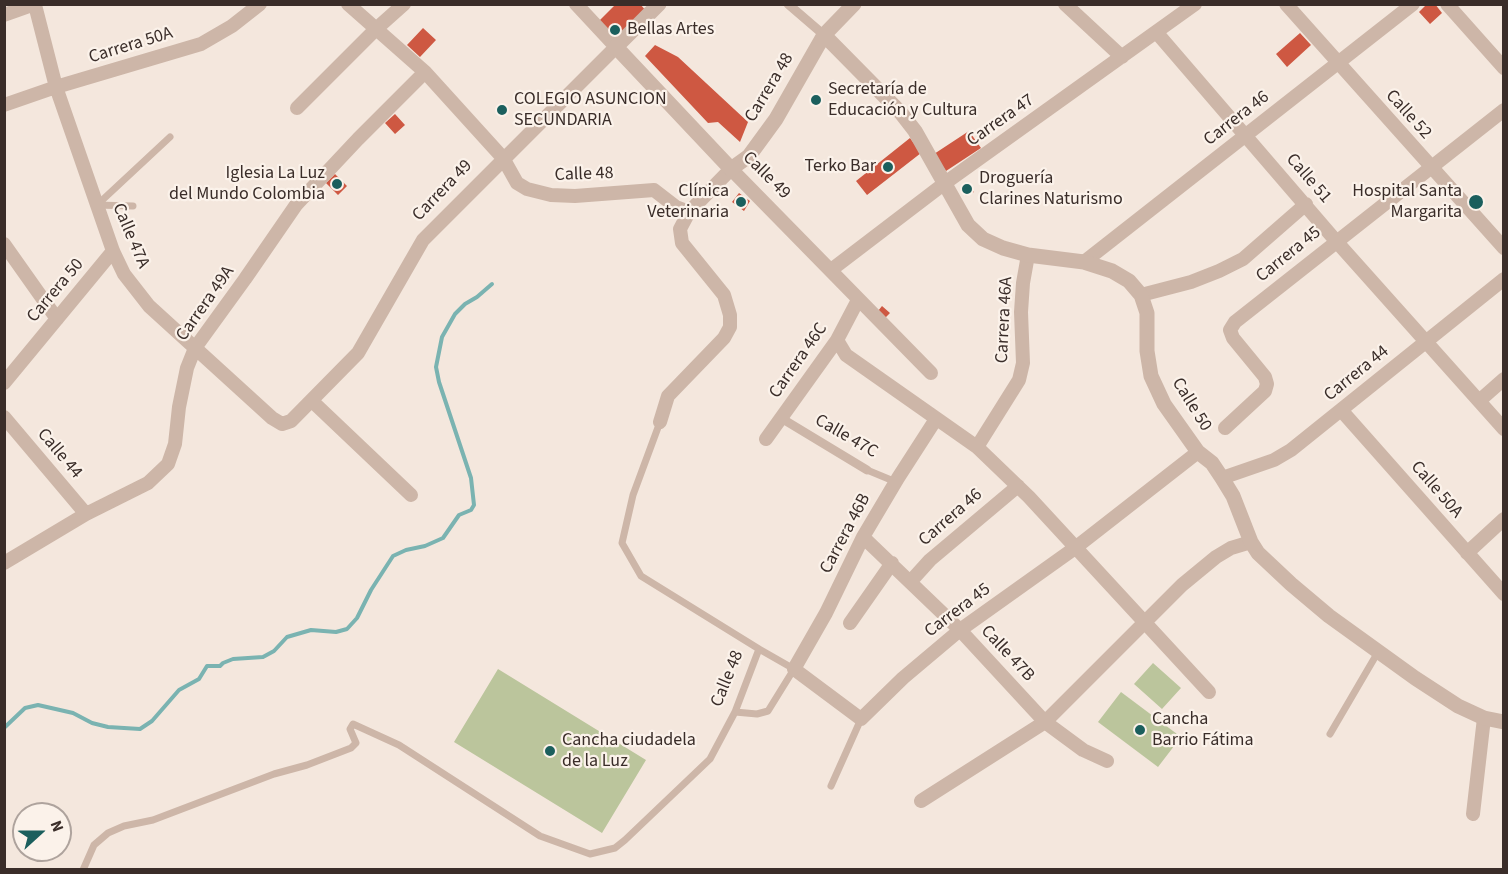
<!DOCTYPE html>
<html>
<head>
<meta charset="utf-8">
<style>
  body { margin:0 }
  #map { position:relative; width:1508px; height:874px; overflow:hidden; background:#f4e7dd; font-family:"Source Sans 3",sans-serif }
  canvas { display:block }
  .frame { position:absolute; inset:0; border:6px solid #3a2d29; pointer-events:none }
  .north { position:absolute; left:12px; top:802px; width:60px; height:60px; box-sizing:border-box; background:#fbf2ea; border:2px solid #aea39d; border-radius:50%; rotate:69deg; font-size:16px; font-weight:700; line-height:24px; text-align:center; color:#3a2d29 }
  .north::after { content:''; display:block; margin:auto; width:21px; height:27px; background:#1b5f5d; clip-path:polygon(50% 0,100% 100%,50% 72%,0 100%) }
</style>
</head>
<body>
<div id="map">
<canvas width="1508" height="874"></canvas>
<div class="frame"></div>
<div class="north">N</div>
</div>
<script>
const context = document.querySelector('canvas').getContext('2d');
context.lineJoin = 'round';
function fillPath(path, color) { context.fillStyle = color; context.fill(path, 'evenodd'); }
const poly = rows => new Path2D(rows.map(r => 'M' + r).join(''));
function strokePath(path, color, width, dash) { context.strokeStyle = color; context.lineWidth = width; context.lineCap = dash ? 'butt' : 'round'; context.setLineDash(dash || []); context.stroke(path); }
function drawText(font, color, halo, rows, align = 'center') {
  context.font = font + ' "Source Sans 3",sans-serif'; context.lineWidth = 4.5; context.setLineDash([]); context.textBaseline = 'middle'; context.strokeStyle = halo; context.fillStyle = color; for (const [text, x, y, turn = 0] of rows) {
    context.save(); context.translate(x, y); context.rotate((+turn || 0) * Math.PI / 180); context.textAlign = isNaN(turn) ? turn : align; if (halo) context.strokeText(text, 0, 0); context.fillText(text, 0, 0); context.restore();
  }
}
fillPath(poly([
  [1153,663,1181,688,1162,709,1134,684],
  [498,669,646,760,602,833,454,742],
  [1121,692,1181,737,1158,767,1098,722]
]), '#bbc59c');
strokePath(poly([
  [4,728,25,708,38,705,73,713,92,723,108,727,140,729,152,721,179,690,199,679,207,666,220,666,223,663,233,659,263,657,274,651,287,637,311,630,336,632,347,629,357,618,371,590,393,556,406,550,425,546,443,538,459,515,471,510,474,505,471,478,439,382,436,367,442,337,455,314,465,304,477,297,492,284]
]), '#7ab3b1', 4);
fillPath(poly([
  [616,4,640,4,647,12,613,40,599,21],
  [1427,4,1435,4,1442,13,1430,24,1419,12],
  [423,28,436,40,420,57,407,45],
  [1300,33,1311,45,1287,67,1276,54],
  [655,45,678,57,748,122,740,142,718,122,708,123,645,56],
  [395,114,405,125,395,134,385,123],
  [969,131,981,148,946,171,934,154],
  [910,138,921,153,867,195,856,181],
  [335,174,347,186,338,195,326,183],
  [968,183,974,192,966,196,961,187],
  [739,193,750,201,744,211,732,202],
  [882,306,890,313,885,318,878,311]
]), '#ce5842');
strokePath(poly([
  [133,206,97,205,170,137],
  [867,470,896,482],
  [735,712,757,714,768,711,794,669,759,649],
  [1330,734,1378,652],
  [831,786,861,719],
  [83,870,94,845,108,833,124,826,153,820,274,774,307,765,351,748,356,743,350,729,353,724,399,745,540,836,590,854,615,848,625,840,710,759,735,712,759,649,641,576,622,543,633,495,660,422]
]), '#cdb6a8', 7);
strokePath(poly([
  [788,4,824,35],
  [781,418,867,470]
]), '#cdb6a8', 9);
strokePath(poly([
  [348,4,425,72,503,158,517,183,527,189,551,195,575,196,654,190,676,207,689,212],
  [1065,4,1122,57],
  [1286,4,1504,248],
  [1447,4,1504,68],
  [35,5,56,87,113,251,124,274,149,306,272,418,282,424,291,421,358,353,423,240,616,47,576,4],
  [4,15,35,4],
  [1157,33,1336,241,1504,429],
  [4,105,56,87,201,44,232,26,260,4],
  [297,108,376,29,404,4],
  [4,244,57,319],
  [1084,262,1413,4],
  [831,270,945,183,1195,4],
  [1141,295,1191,282,1219,271,1243,259,1306,204],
  [837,340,846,355,977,447,1029,497,1209,692],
  [4,383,113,251],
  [312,401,411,495],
  [1479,401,1504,379],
  [1341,410,1504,594],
  [4,417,86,514],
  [936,419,898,478,863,537,826,613,794,669,861,719,903,678,960,630,1075,548,1198,452],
  [660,422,668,396,724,338,730,327,730,315,724,295,682,243,680,229,689,212,731,169,931,373],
  [1225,428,1265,391,1267,384,1265,377,1233,338,1230,330,1235,322,1504,110],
  [766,439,837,340,858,300],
  [977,447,1019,380,1023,363,1021,312,1023,283,1028,255],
  [1222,478,1274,460,1291,450,1504,279],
  [863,537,960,630,1045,722,1083,750,1107,761],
  [1467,553,1504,519],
  [4,563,86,514,148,483,168,464,175,444,179,407,187,368,195,348,245,279,296,205,358,139,425,72],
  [911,581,930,560,1018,486],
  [850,623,892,563],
  [921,801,1045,722,1182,585,1216,557,1231,548,1251,542],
  [1473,814,1484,718]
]), '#cdb6a8', 14);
strokePath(poly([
  [659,4,616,47,731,169,749,156,776,119,824,35,854,4],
  [824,35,901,113,915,131,968,225,983,239,1003,248,1028,255,1084,262,1112,271,1129,281,1141,295,1147,313,1147,351,1151,376,1164,404,1198,452,1212,463,1222,478,1233,496,1251,542,1258,553,1291,584,1329,616,1415,678,1458,706,1484,718,1504,722]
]), '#cdb6a8', 15);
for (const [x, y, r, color] of [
  [615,30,6,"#1b5f5d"],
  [816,100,6,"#1b5f5d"],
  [502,110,6,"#1b5f5d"],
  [888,167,6,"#1b5f5d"],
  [337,184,6,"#1b5f5d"],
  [967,189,6,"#1b5f5d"],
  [741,202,6,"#1b5f5d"],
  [1476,202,8,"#1b5f5d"],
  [1140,730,6,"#1b5f5d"],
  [550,751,6,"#1b5f5d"]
]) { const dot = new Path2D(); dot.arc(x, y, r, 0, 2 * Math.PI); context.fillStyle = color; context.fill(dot); strokePath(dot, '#fbf2ea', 2); }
drawText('18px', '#3a2d29', '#fbf2ea', [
  ["Bellas Artes",627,30],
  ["Secretaría de",828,90],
  ["Educación y Cultura",828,111],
  ["COLEGIO ASUNCION",514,100],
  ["SECUNDARIA",514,121],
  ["Terko Bar",876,167,"right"],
  ["Iglesia La Luz",325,174,"right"],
  ["del Mundo Colombia",325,195,"right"],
  ["Droguería",979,179],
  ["Clarines Naturismo",979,200],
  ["Clínica",729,192,"right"],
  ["Veterinaria",729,213,"right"],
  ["Hospital Santa",1462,192,"right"],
  ["Margarita",1462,213,"right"],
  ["Cancha",1152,720],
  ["Barrio Fátima",1152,741],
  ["Cancha ciudadela",562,741],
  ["de la Luz",562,762]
], 'left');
drawText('18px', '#3a2d29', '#fbf2ea', [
  ["Carrera 50A",131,46,-17],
  ["Carrera 48",770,88,-59],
  ["Calle 52",1408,115,48],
  ["Carrera 46",1237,119,-38],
  ["Carrera 47",1001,121,-35],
  ["Calle 48",584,175,-2],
  ["Calle 49",766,176,45],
  ["Calle 51",1308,179,49],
  ["Carrera 49",443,191,-46],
  ["Calle 47A",130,236,67],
  ["Carrera 45",1289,255,-39],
  ["Carrera 50",56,291,-50],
  ["Carrera 49A",206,304,-55],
  ["Carrera 46A",1005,320,-87],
  ["Carrera 46C",799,361,-55],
  ["Carrera 44",1357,374,-39],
  ["Calle 50",1191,405,58],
  ["Calle 47C",846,437,30],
  ["Calle 44",59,454,50],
  ["Calle 50A",1436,490,49],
  ["Carrera 46",951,518,-41],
  ["Carrera 46B",846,534,-62],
  ["Carrera 45",958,611,-37],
  ["Calle 47B",1007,654,47],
  ["Calle 48",728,679,-68]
]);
</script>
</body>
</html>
